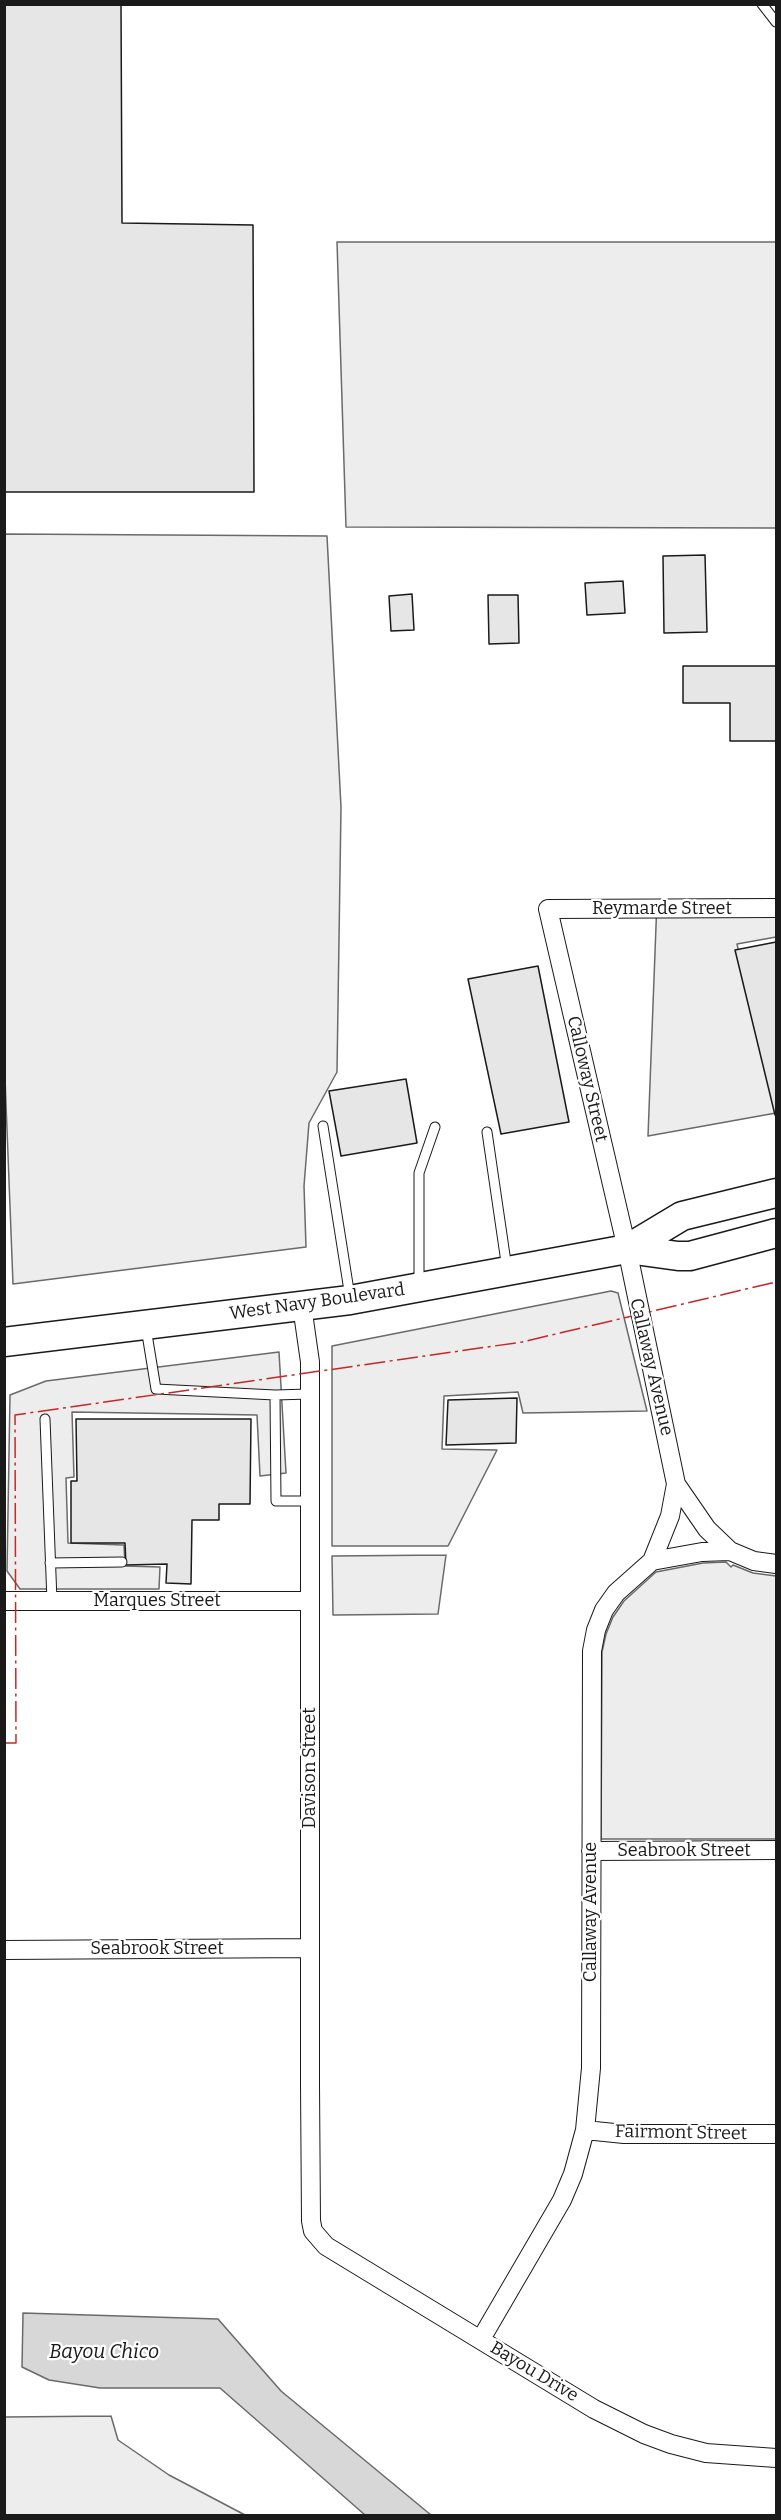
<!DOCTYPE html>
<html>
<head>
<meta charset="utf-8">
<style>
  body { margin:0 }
  #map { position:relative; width:781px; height:2520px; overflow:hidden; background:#fff; font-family:Bitter,serif }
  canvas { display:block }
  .frame { position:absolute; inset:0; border:6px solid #1a1a1a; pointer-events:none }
</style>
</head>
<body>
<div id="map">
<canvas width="781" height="2520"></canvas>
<div class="frame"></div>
</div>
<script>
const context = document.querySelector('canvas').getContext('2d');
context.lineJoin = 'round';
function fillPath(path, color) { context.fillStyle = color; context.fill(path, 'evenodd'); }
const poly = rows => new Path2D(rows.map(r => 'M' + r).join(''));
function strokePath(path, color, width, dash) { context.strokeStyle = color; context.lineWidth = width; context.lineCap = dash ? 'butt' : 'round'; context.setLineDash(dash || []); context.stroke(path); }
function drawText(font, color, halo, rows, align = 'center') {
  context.font = font + ' Bitter,serif'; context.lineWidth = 4.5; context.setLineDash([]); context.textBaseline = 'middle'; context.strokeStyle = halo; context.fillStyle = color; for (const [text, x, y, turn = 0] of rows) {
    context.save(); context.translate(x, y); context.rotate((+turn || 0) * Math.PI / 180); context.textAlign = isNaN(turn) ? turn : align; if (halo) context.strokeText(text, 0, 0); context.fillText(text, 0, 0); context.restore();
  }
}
const built = poly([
  [337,242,776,242,776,528,346,527,337,242],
  [5,534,327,536,341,807,337,1072,309,1123,304,1186,306,1247,13,1284,4,1052,5,534],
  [776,899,776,937,737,944,776,1113,648,1136,657,900,776,899],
  [611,1291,618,1293,647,1411,523,1413,518,1392,444,1396,442,1449,497,1450,448,1546,332,1546,332,1346,611,1291],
  [279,1352,286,1473,260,1476,257,1415,72,1412,74,1477,66,1478,68,1543,124,1545,125,1566,160,1567,159,1589,20,1589,7,1571,10,1395,46,1381,279,1352],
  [446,1555,438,1614,333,1615,332,1556,446,1555],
  [726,1562,731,1567,733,1565,753,1573,776,1576,776,1839,601,1839,602,1652,606,1634,613,1617,624,1601,656,1572,703,1563,726,1562],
  [111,2416,118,2440,169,2475,245,2515,5,2515,5,2417,111,2416]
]);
fillPath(built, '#ededed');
strokePath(built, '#6a6a6a', 1.5);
const water = poly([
  [23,2313,218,2319,281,2391,431,2515,365,2515,220,2388,100,2388,49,2380,22,2367,23,2313]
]);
fillPath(water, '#d7d7d7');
strokePath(water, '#6a6a6a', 1.5);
const building = poly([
  [4,4,121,4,122,223,253,225,254,492,4,492,4,4],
  [705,555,707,632,664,633,663,556,705,555],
  [623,581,625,613,587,615,585,583,623,581],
  [412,594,414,630,391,631,389,596,412,594],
  [488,595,518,595,519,643,489,644,488,595],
  [683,666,776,666,776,741,730,741,730,703,683,703,683,666],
  [776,942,776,1115,775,1115,735,950,776,942],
  [538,966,569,1122,501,1134,468,979,538,966],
  [406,1079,417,1143,341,1156,329,1091,406,1079],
  [517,1398,516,1443,446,1445,448,1400,517,1398],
  [76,1419,251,1419,250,1504,219,1504,219,1520,192,1520,191,1584,166,1583,167,1564,126,1565,125,1543,71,1543,71,1481,77,1481,76,1419]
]);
fillPath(building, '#e6e6e6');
strokePath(building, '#1a1a1a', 1.5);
const lane = poly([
  [762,4,776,22],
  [323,1126,350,1297],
  [487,1132,507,1269],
  [419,1285,419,1173,435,1127],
  [146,1328,156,1389,275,1395,310,1394],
  [275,1395,276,1501,310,1501],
  [45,1419,52,1601],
  [50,1563,122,1562]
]);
const street = poly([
  [302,1306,310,1362,310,2085,311,2221,313,2231,326,2246,594,2409,644,2434,671,2444,706,2453,776,2458],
  [676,1484,707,1529,730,1551],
  [652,1561,702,1552,730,1551,754,1561,776,1564],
  [4,1601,310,1601],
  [591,1851,776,1850],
  [4,1950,310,1948],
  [585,2130,624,2134,776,2134],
  [481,2339,562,2200,573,2174,585,2130,591,2068,592,1651,596,1630,604,1610,616,1593,652,1561,670,1516,676,1484,627,1249,548,909,776,908]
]);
const primary = poly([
  [627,1249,682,1216,776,1193],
  [4,1342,350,1300,627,1249,678,1256,690,1256,776,1233]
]);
strokePath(lane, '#1a1a1a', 11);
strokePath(street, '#1a1a1a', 20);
strokePath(primary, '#1a1a1a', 31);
strokePath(lane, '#fff', 9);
strokePath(street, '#fff', 18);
strokePath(primary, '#fff', 28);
strokePath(poly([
  [4,1743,16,1743,15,1415,522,1342,776,1282]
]), '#c62828', 1.5, [21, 4.5, 3, 4.5]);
drawText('18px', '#1a1a1a', '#fff', [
  ["Reymarde Street",662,909],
  ["Calloway Street",587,1079,77],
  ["West Navy Boulevard",317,1302,-8],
  ["Callaway Avenue",651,1367,77],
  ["Marques Street",157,1601],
  ["Davison Street",310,1768,-90],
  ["Seabrook Street",684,1851],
  ["Callaway Avenue",591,1912,-90],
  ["Seabrook Street",157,1949],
  ["Fairmont Street",681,2133,1],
  ["Bayou Drive",534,2372,31]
]);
drawText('italic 20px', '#1a1a1a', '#fff', [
  ["Bayou Chico",104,2352]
]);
</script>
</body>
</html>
